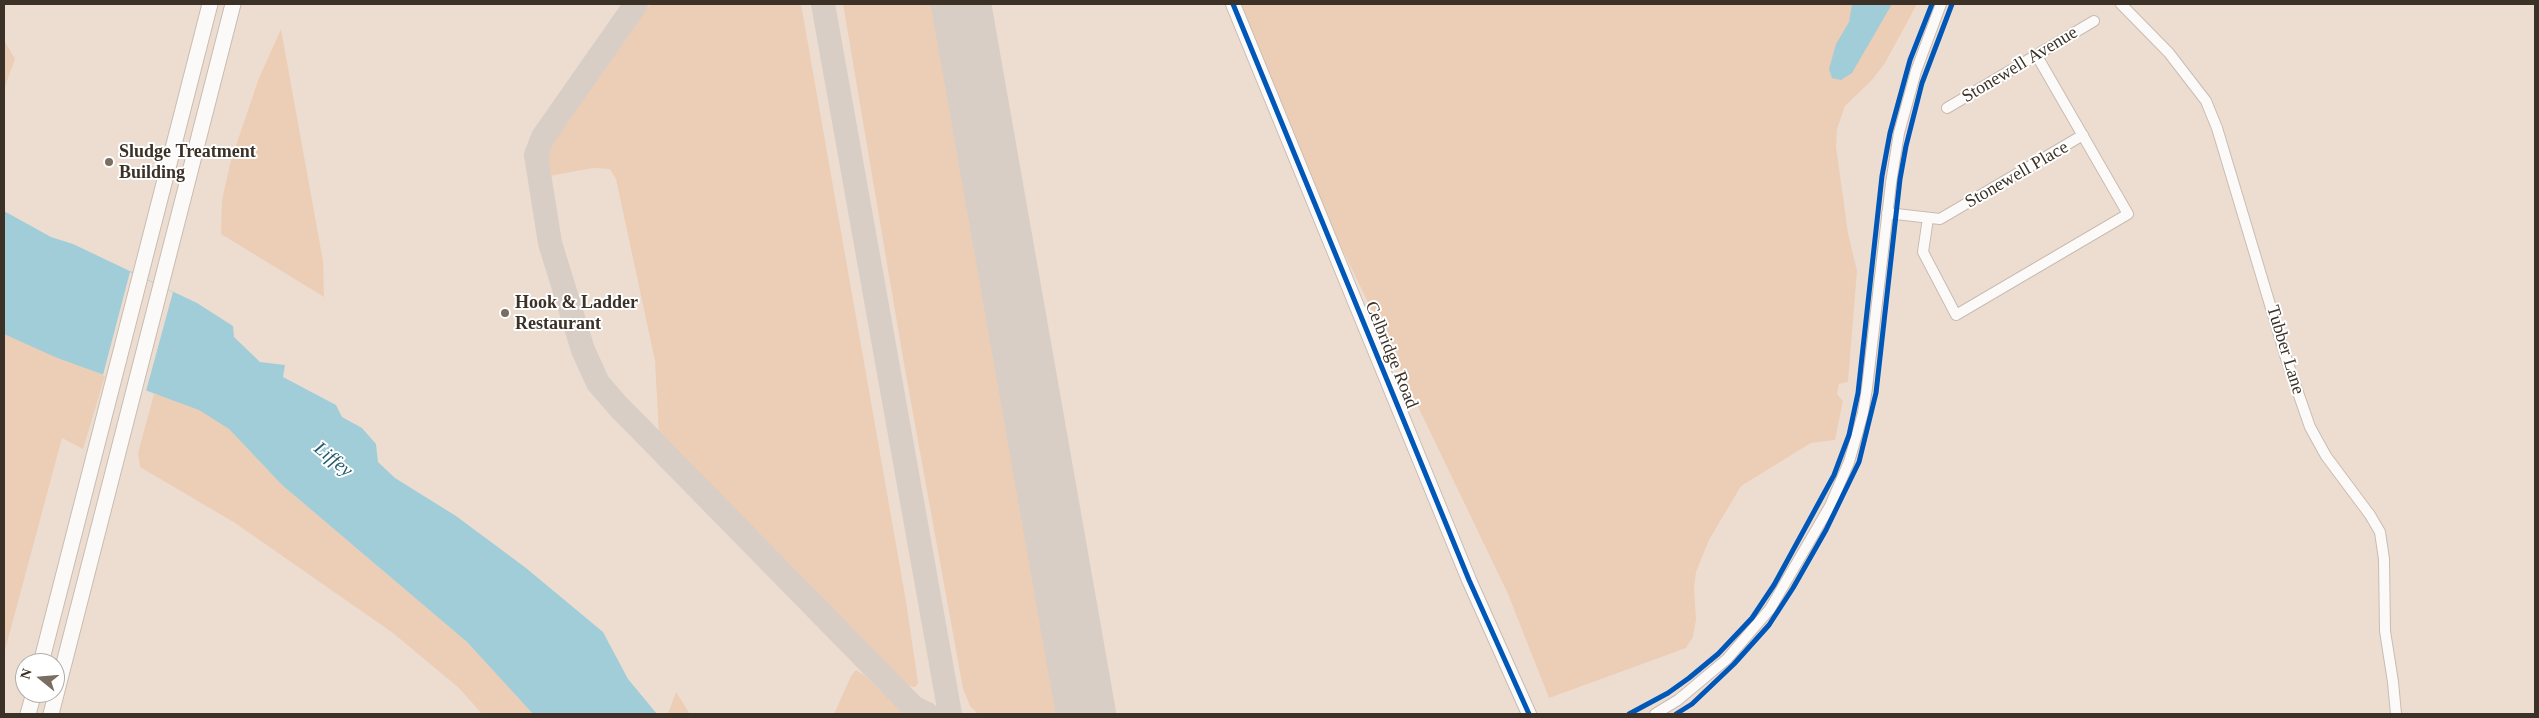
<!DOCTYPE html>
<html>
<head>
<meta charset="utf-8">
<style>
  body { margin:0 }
  #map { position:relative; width:2539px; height:718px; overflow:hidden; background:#edddd1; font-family:"Times New Roman",serif }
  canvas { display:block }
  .frame { position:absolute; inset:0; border:5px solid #3c3127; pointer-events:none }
  .north { position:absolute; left:15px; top:653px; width:50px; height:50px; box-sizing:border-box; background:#fff; border:1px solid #b1ada9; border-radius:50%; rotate:287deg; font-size:14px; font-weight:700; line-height:20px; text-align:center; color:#3c3127 }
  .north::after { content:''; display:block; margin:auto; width:18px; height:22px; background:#7a6d62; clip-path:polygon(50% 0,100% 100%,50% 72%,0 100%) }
</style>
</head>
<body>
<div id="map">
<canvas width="2539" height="718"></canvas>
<div class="frame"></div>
<div class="north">N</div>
</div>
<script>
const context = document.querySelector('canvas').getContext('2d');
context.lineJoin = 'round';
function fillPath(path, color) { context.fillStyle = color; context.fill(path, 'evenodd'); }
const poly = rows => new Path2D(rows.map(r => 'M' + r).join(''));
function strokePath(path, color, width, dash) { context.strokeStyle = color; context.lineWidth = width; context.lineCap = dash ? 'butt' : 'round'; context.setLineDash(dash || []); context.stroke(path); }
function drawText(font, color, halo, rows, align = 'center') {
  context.font = font + ' "Times New Roman",serif'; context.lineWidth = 4; context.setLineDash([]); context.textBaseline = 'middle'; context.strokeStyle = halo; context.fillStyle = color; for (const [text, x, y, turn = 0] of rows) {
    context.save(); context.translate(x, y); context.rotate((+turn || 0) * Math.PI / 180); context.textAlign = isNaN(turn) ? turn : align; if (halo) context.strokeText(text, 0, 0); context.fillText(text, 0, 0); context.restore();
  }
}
fillPath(poly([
  [650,4,801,4,906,601,918,683,915,687,902,685,659,435,655,361,616,179,610,169,593,168,549,176,546,157,549,148,562,124],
  [843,4,938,4,991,287,1057,684,1060,713,978,714,970,706,963,689,904,364],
  [1239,4,1917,4,1885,63,1872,80,1845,106,1837,129,1836,147,1848,233,1857,271,1848,382,1839,384,1837,394,1843,401,1835,440,1811,443,1741,486,1709,540,1696,572,1694,589,1696,619,1693,637,1686,648,1549,698,1508,594,1325,213],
  [281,29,323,261,324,297,221,234,222,200,231,160,259,78],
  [4,40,15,59,4,89],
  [4,334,105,376,83,449,62,438,4,654],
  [154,394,194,404,229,429,282,485,467,642,533,714,482,714,459,688,393,633,235,523,140,467,138,453],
  [856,670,864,675,904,714,834,714,851,676],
  [676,692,690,714,668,714]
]), '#ecceb6');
fillPath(poly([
  [1852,4,1892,4,1852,73,1841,80,1832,78,1829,69,1836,44,1849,22],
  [4,211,51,237,73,244,197,303,233,326,234,337,260,362,285,365,283,377,336,405,342,417,362,428,376,444,378,462,395,478,456,516,526,568,603,632,628,679,657,714,533,714,467,642,282,485,229,429,199,410,55,357,4,334]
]), '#a1cdd9');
fillPath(poly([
  [130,272,173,292,146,391,103,375]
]), '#edddd1');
strokePath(poly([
  [636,4,543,137,536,155,550,243,583,350,598,383,618,406,913,707,927,714],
  [823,4,950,714]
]), '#d8cec6', 24);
strokePath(poly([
  [961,4,1086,714]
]), '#d8cec6', 60);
const minor = poly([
  [2121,4,2169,53,2206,101,2217,128,2286,358,2310,427,2326,456,2370,515,2380,532,2384,559,2385,631,2393,682,2396,714],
  [1947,108,2094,21],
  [1887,213,1940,219,2083,135],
  [1928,218,1923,252,1956,315,2128,214,2037,56],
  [1655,714,1678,700,1727,659,1770,609,1830,506,1849,462,1863,413,1867,388,1891,183,1899,133,1916,71,1941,4]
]);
const major = poly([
  [1233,4,1469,580,1529,714]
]);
const highway = poly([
  [41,663,210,4],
  [28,714,34,693],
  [51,714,233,4]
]);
strokePath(minor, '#c8bcb2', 12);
strokePath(major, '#c8bcb2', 16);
strokePath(highway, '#c8bcb2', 17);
strokePath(minor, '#fcfaf8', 10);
strokePath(major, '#fcfaf8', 14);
strokePath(highway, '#fcfaf8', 15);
strokePath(poly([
  [1233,4,1469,580,1529,714],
  [1629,714,1668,693,1689,678,1718,654,1752,618,1774,585,1834,475,1849,435,1858,393,1882,176,1890,133,1910,60,1932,4],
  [1676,714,1692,704,1734,664,1769,625,1793,588,1826,530,1859,462,1876,393,1900,179,1906,146,1922,83,1952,4]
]), '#0057b8', 5);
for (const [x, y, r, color] of [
  [109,162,5,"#7a6d62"],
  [505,313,5,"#7a6d62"]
]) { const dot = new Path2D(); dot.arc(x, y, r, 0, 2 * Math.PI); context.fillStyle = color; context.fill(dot); strokePath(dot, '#fff', 2); }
drawText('18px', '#3c3127', '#fff', [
  ["Stonewell Avenue",2020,65,-31],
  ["Stonewell Place",2017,175,-30],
  ["Tubber Lane",2285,350,73],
  ["Celbridge Road",1391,355,68]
]);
drawText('bold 18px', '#3c3127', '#fff', [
  ["Sludge Treatment",119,152],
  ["Building",119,173],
  ["Hook & Ladder",515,303],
  ["Restaurant",515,324]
], 'left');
drawText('italic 19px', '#245d6d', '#fff', [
  ["Liffey",333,460,39]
]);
</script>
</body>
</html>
